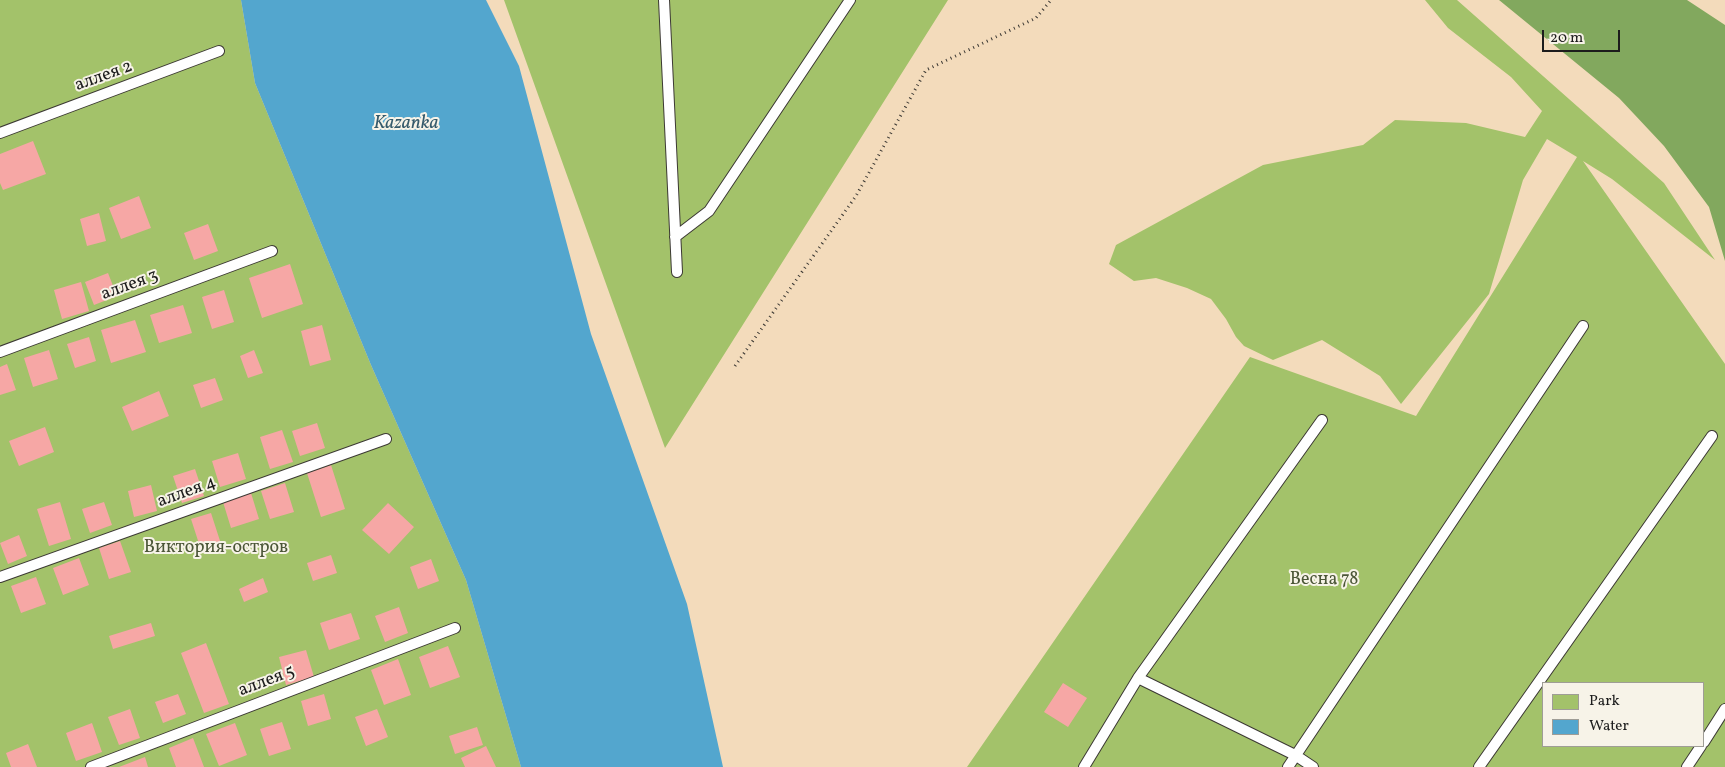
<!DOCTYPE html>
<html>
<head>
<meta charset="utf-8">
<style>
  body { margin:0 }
  #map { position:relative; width:1725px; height:767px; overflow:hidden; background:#f3dbbb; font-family:Vollkorn,serif }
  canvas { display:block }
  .legend { position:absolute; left:1542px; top:682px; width:162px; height:65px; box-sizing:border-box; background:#f7f3e8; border:1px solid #9f9d96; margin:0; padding:6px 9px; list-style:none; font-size:15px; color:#1c1c1c }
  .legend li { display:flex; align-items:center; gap:10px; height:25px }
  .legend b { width:25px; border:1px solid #9f9d96 }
  .scale { position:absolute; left:1542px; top:30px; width:78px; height:22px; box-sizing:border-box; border:2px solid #1c1c1c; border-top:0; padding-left:6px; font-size:15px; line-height:18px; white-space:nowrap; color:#1c1c1c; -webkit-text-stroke:4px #f7f3e8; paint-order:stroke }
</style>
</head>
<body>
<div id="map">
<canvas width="1725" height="767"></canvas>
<ul class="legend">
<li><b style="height:14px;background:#a3c26a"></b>Park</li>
<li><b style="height:14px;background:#53a6ce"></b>Water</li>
</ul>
<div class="scale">20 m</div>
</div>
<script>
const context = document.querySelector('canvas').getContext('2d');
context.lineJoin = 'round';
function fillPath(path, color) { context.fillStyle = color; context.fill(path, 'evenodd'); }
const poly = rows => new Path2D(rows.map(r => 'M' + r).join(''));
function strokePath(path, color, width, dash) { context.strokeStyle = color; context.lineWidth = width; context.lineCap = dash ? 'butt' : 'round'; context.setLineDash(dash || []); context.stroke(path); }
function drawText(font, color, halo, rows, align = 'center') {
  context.font = font + ' Vollkorn,serif'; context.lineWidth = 4; context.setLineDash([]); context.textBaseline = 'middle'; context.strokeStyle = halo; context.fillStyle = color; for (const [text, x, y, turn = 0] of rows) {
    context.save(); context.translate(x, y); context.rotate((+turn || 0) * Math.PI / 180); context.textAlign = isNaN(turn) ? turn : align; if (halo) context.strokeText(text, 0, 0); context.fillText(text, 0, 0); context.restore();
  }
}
fillPath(poly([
  [0,0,241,0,255,83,371,365,466,580,521,767,0,767],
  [504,0,948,0,665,448],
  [1425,0,1457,0,1664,183,1715,260,1612,179,1583,161,1725,364,1725,767,967,767,1250,357,1416,416,1577,157,1547,139,1523,180,1489,294,1401,404,1380,376,1322,340,1273,360,1244,346,1236,337,1226,319,1211,299,1187,288,1156,278,1134,281,1109,264,1116,245,1263,165,1363,145,1395,120,1466,123,1525,137,1542,111,1511,77,1448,28],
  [1544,683,1704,683,1704,746,1544,746]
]), '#a3c26a');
fillPath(poly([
  [1499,0,1687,0,1725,25,1725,261,1709,207,1664,146,1619,98]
]), '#82a85e');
fillPath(poly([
  [241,0,486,0,519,66,591,334,687,604,723,767,521,767,466,580,371,365,255,83]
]), '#53a6ce');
fillPath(poly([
  [33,141,46,174,3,190,0,183,0,154],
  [139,196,151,228,121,239,109,208],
  [99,213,106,241,87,246,80,219],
  [208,224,218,251,194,260,184,233],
  [290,264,303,304,262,318,249,278],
  [108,273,117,296,94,305,85,282],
  [81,282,89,311,62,319,54,290],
  [224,290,234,322,212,329,202,297],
  [183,305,192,333,159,343,150,315],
  [135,320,146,352,111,363,101,330],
  [322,325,331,360,310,366,301,331],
  [89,337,96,361,75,368,67,344],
  [49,350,58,379,33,387,24,358],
  [254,350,263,373,248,378,240,356],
  [7,364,16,390,0,395,0,367],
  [215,378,223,400,201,408,193,385],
  [159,391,169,416,132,431,122,407],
  [317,423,325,448,300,456,292,431],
  [45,427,54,452,19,466,9,441],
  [282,430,293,462,270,469,260,437],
  [238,453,246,479,220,487,212,461],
  [331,465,345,509,321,517,307,473],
  [195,469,204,496,182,503,173,476],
  [285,483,294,512,270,519,261,491],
  [151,485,157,511,134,517,128,491],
  [251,493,259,519,231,528,223,502],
  [60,502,71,539,49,546,37,509],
  [104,502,112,525,90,533,82,509],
  [388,503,414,527,389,554,362,530],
  [211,513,222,547,202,553,191,519],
  [19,535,27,556,8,564,0,543],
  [120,541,131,572,109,579,99,548],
  [331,555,337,573,313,581,307,563],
  [79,558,89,585,63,595,53,568],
  [431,559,439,581,418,589,410,567],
  [36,577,46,604,21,613,11,586],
  [263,578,268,592,244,602,239,589],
  [399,607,408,633,385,642,375,616],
  [351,613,360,639,329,650,320,623],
  [151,623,155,636,113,649,109,636],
  [206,643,229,704,204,713,181,653],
  [448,646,460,677,430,688,419,657],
  [306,650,314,677,286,685,279,657],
  [398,659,411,695,384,705,371,670],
  [1063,683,1087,698,1068,727,1044,712],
  [178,694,186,714,163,723,155,702],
  [324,694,331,719,308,726,301,701],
  [130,709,140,738,119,745,108,717],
  [377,709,388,737,366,746,355,717],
  [282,722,291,749,269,756,260,729],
  [92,723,102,752,76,761,66,733],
  [235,723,247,755,219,766,206,734],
  [477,727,483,745,455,754,449,736],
  [193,738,204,767,176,767,169,748],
  [28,744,37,767,11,767,6,753],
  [486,746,496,767,465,767,461,758],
  [145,757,148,767,119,767]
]), '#f6a7a5');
const service = poly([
  [664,0,677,272],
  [0,133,219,51],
  [675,237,709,211,850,0],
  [0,352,272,251],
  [0,577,386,439],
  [1138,678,1295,755,1313,767],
  [1704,742,1725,709],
  [91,767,455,628],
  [1084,767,1138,678,1322,420],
  [1288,767,1583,326],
  [1479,767,1712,436],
  [1687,767,1701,746]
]);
strokePath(service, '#3c3934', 12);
strokePath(poly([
  [735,366,856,196,926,70,1036,18,1051,0]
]), '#3c3934', 3, [1, 4]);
strokePath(service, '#fff', 10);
drawText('18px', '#1c1c1c', '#f7f3e8', [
  ["аллея 2",104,77,-20],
  ["аллея 3",130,286,-20],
  ["аллея 4",187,493,-20],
  ["аллея 5",267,682,-21]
]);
drawText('18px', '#4b5637', '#f7f3e8', [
  ["Виктория-остров",216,549],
  ["Весна 78",1324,581]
]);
drawText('italic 19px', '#355a6c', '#f7f3e8', [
  ["Kazanka",406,125]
]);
</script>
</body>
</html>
